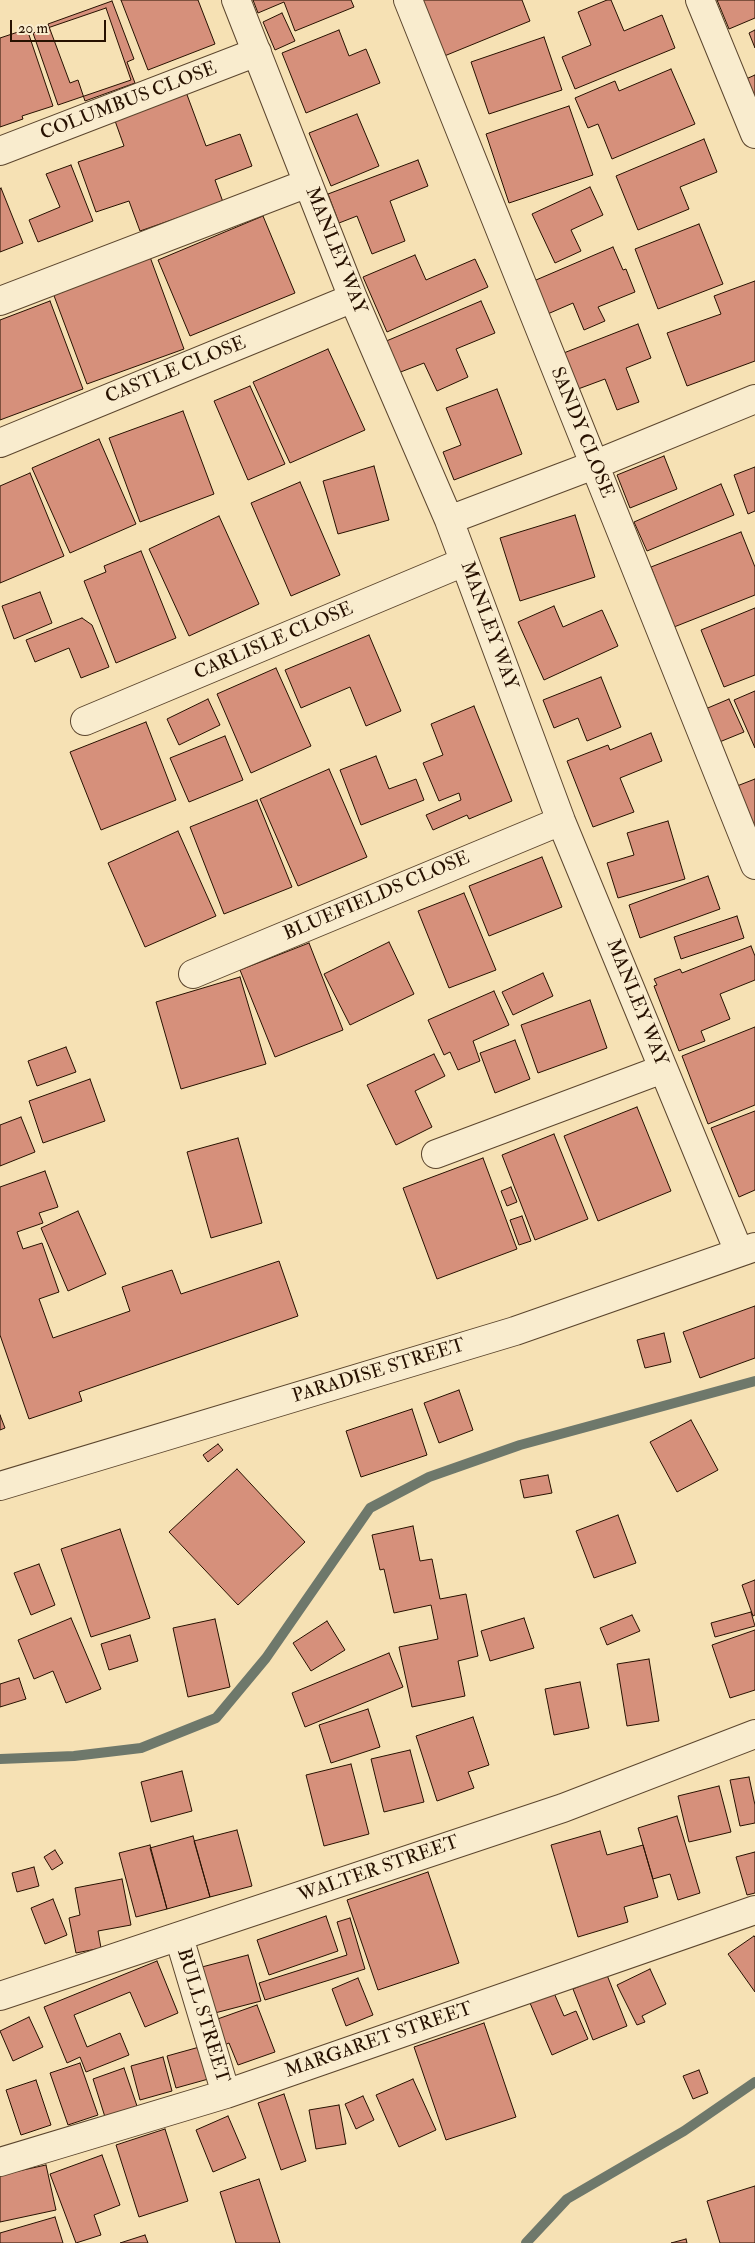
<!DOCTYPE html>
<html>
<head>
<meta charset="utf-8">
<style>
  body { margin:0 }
  #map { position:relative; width:755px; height:2243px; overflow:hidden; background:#f6e1b4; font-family:"IM FELL Double Pica",serif }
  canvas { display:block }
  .scale { position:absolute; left:10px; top:20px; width:96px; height:22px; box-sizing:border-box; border:2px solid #271100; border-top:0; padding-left:6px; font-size:15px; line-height:18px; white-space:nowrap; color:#271100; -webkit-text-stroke:4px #f9ecce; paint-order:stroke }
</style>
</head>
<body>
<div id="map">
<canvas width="755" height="2243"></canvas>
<div class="scale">20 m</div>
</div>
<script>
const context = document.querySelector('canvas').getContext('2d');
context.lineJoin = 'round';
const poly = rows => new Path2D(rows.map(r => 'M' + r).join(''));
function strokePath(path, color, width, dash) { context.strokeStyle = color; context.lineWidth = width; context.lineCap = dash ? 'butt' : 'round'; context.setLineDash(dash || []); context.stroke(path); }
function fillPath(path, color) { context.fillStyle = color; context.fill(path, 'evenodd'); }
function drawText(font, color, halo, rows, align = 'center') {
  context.font = font + ' "IM FELL Double Pica",serif'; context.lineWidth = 4.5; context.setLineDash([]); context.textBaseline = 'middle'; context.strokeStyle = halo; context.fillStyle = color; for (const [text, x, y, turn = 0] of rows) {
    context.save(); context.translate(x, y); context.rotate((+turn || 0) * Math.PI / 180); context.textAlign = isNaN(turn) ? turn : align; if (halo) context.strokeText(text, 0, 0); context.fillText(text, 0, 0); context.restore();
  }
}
strokePath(poly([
  [0,1759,74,1756,141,1748,216,1718,266,1658,370,1508,429,1477,520,1445,755,1381],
  [526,2243,567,2199,684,2131,755,2082]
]), '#6e786b', 10);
const building = poly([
  [121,0,198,0,215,44,148,70,121,0],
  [253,0,351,0,354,7,295,31,284,2,258,13,253,0],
  [413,0,522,0,530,21,437,59,413,0],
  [607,0,611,0,624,31,662,15,675,48,575,89,562,57,591,45,578,12,607,0],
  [717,0,755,0,755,18,729,29,717,0],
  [112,1,134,59,127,62,135,83,85,101,78,80,70,83,48,24,112,1],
  [106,8,131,80,58,105,33,33,106,8],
  [282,13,295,41,275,50,263,22,282,13],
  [27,29,53,106,22,116,23,119,0,127,0,38,27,29],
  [339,30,349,56,366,49,380,83,306,113,282,53,339,30],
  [755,30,755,48,749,33,755,30],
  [544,37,562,90,489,114,471,62,544,37],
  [671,69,695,124,612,159,598,124,588,128,575,98,615,81,619,91,671,69],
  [755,75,755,100,746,79,755,75],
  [186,92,206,146,240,134,252,166,215,180,223,202,140,231,129,201,96,212,78,162,124,146,114,118,186,92],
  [569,106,593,175,509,203,486,134,569,106],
  [357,114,379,166,331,186,309,133,357,114],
  [704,139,717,172,680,187,689,209,638,230,616,176,704,139],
  [418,160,428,186,390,201,405,241,372,254,357,216,339,223,328,194,418,160],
  [71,165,93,221,38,242,29,220,60,207,46,174,71,165],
  [590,187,603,215,571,230,581,251,555,263,532,214,590,187],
  [1,188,23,243,0,252,0,189,1,188],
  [263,216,295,293,190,336,158,260,263,216],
  [699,224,723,284,658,309,635,249,699,224],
  [613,247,623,270,626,269,635,292,598,307,605,321,584,330,573,303,543,316,529,283,613,247],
  [415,255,426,280,475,259,488,287,387,332,363,277,415,255],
  [150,257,184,349,87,384,53,293,150,257],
  [755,281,755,361,687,386,667,333,721,314,714,296,755,281],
  [50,301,83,389,0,420,0,320,50,301],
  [481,301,495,333,456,349,468,377,437,391,424,363,398,373,384,342,481,301],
  [638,324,651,358,626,368,639,402,617,410,605,379,570,392,556,356,638,324],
  [328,349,365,430,290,463,253,382,328,349],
  [250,386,285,464,248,480,214,401,250,386],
  [497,389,522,454,454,480,443,452,461,445,446,408,497,389],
  [183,411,214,494,140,522,109,438,183,411],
  [99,439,136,524,70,553,32,468,99,439],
  [664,456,677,489,630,508,617,475,664,456],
  [374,466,389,520,338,534,323,481,374,466],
  [755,467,755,511,748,514,734,475,755,467],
  [30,473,64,556,0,583,0,486,30,473],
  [300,482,340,575,291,596,251,503,300,482],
  [721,484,734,515,647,551,634,522,721,484],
  [575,515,595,577,520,601,500,538,575,515],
  [219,516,259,604,189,636,149,549,219,516],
  [741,532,755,567,755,595,674,627,651,567,741,532],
  [141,551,176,638,116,663,84,581,106,572,104,566,141,551],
  [40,592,52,623,14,639,2,606,40,592],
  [554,606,563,627,602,610,618,646,544,680,518,622,554,606],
  [755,608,755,675,724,687,701,630,755,608],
  [82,618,92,625,109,667,81,678,69,648,35,662,26,640,82,618],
  [369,635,401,711,366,726,350,687,301,708,285,670,369,635],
  [276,668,311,746,251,773,217,694,276,668],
  [601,677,621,727,587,741,578,718,554,728,543,700,601,677],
  [755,691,755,748,734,700,755,691],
  [208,699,220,725,179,745,167,719,208,699],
  [729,699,744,732,717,743,703,710,729,699],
  [474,706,512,801,469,819,467,815,433,830,426,815,461,800,459,793,439,801,423,763,443,755,431,724,474,706],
  [146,722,176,800,101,830,70,752,146,722],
  [651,733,662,761,620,778,634,812,593,827,567,761,608,745,610,750,651,733],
  [225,736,243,780,189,802,170,758,225,736],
  [376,756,389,789,416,779,424,800,361,825,340,770,376,756],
  [329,769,367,857,298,886,260,799,329,769],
  [755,779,755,830,737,786,755,779],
  [257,800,292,887,224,914,190,827,257,800],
  [668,821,685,879,618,898,607,863,634,855,627,833,668,821],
  [178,831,216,916,145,947,108,863,178,831],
  [542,857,562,907,489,936,469,886,542,857],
  [708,876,720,909,640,938,629,905,708,876],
  [464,893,496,970,449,988,418,911,464,893],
  [737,916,744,938,681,959,674,937,737,916],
  [389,942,414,994,350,1025,324,974,389,942],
  [309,943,343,1030,275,1057,240,970,309,943],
  [751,946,755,956,755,980,720,994,730,1019,701,1031,705,1041,679,1051,654,986,657,985,654,979,680,969,682,973,751,946],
  [543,973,553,996,513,1015,502,992,543,973],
  [240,977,266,1064,181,1089,156,1002,240,977],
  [494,991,509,1025,473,1041,480,1061,458,1070,450,1052,444,1055,428,1020,494,991],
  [590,1000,607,1048,538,1073,521,1025,590,1000],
  [755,1027,755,1105,708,1124,682,1056,755,1027],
  [515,1040,530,1079,495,1093,480,1053,515,1040],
  [66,1047,76,1072,37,1086,28,1061,66,1047],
  [434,1054,445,1076,415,1091,432,1127,396,1145,367,1085,434,1054],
  [90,1079,105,1121,43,1143,29,1101,90,1079],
  [637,1107,671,1191,598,1221,564,1136,637,1107],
  [755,1111,755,1190,739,1197,711,1128,755,1111],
  [21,1117,35,1152,0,1166,0,1125,21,1117],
  [554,1134,588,1219,535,1240,502,1155,554,1134],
  [238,1138,262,1223,211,1238,187,1152,238,1138],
  [483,1158,517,1249,437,1279,403,1188,483,1158],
  [45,1171,58,1207,39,1213,43,1223,17,1232,23,1249,42,1243,59,1292,39,1299,53,1338,130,1311,122,1287,172,1270,181,1294,279,1261,298,1316,79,1392,82,1401,29,1419,0,1335,0,1187,45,1171],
  [511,1187,517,1202,507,1206,501,1191,511,1187],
  [78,1211,106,1274,68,1291,41,1228,78,1211],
  [522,1216,531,1241,519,1245,510,1220,522,1216],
  [755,1306,755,1358,700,1378,683,1332,755,1306],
  [664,1333,671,1362,645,1368,637,1340,664,1333],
  [459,1390,473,1430,439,1443,424,1403,459,1390],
  [412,1409,427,1455,361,1477,346,1431,412,1409],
  [0,1415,5,1428,0,1430,0,1415],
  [691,1420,718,1470,677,1492,650,1442,691,1420],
  [218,1444,223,1450,208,1462,203,1455,218,1444],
  [237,1469,305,1542,238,1605,169,1532,237,1469],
  [548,1475,552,1493,524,1498,520,1480,548,1475],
  [618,1515,636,1563,594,1578,576,1531,618,1515],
  [413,1526,420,1561,432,1559,440,1599,466,1594,478,1656,458,1661,465,1696,412,1707,399,1647,438,1639,431,1605,394,1613,384,1569,380,1570,372,1535,413,1526],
  [120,1529,150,1618,91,1637,61,1549,120,1529],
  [39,1564,55,1605,31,1615,14,1573,39,1564],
  [755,1580,755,1615,753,1616,742,1585,755,1580],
  [751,1612,755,1626,715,1637,711,1623,751,1612],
  [632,1615,640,1631,607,1645,600,1628,632,1615],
  [71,1618,101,1689,66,1703,53,1671,34,1679,18,1640,71,1618],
  [524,1618,534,1648,490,1661,481,1631,524,1618],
  [215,1619,230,1687,188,1697,173,1628,215,1619],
  [327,1621,345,1650,311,1671,293,1643,327,1621],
  [755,1630,755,1690,730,1698,712,1645,755,1630],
  [130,1635,138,1661,109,1670,101,1644,130,1635],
  [389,1653,403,1687,305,1727,292,1693,389,1653],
  [649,1659,659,1721,627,1726,617,1664,649,1659],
  [19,1678,26,1699,0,1707,0,1684,19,1678],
  [580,1682,589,1728,554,1735,545,1689,580,1682],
  [368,1709,380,1747,331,1763,319,1725,368,1709],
  [473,1717,489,1765,468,1772,474,1788,437,1801,416,1736,473,1717],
  [410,1750,424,1802,384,1812,371,1759,410,1750],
  [351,1764,369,1834,324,1846,306,1775,351,1764],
  [182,1771,192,1811,151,1822,141,1782,182,1771],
  [749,1777,755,1805,755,1823,740,1826,730,1780,749,1777],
  [719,1786,731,1832,689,1842,678,1796,719,1786],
  [677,1816,700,1893,678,1900,670,1874,653,1879,638,1828,677,1816],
  [237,1830,252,1886,210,1897,194,1841,237,1830],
  [600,1831,607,1855,643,1845,658,1897,624,1907,628,1922,578,1937,551,1845,600,1831],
  [193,1836,210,1897,167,1909,150,1848,193,1836],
  [150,1845,167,1909,136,1917,119,1853,150,1845],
  [55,1850,63,1863,52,1870,44,1857,55,1850],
  [755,1852,755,1893,747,1895,736,1857,755,1852],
  [34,1867,39,1886,17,1892,12,1873,34,1867],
  [428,1872,459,1963,378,1990,347,1900,428,1872],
  [122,1879,131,1925,98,1931,101,1948,76,1953,69,1918,80,1915,75,1888,122,1879],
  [53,1899,67,1935,45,1944,31,1908,53,1899],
  [326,1916,338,1951,269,1975,257,1940,326,1916],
  [350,1918,365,1969,265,2000,259,1983,347,1955,337,1922,350,1918],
  [754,1936,755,1937,755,1992,728,1954,754,1936],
  [248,1955,261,2001,211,2014,198,1968,248,1955],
  [157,1961,178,2013,145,2027,130,1992,74,2015,87,2047,120,2033,129,2055,86,2072,80,2057,67,2063,44,2007,157,1961],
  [650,1969,666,2004,642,2016,645,2022,637,2025,617,1985,650,1969],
  [607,1975,627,2026,593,2040,573,1989,607,1975],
  [358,1978,373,2015,346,2026,332,1989,358,1978],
  [554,1993,564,2016,576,2011,588,2039,552,2055,530,2003,554,1993],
  [257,2005,275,2052,238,2065,229,2043,222,2046,212,2021,257,2005],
  [29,2017,43,2047,13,2061,0,2031,29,2017],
  [484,2023,516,2117,446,2140,414,2047,484,2023],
  [203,2046,212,2078,176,2088,167,2056,203,2046],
  [163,2057,172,2091,140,2100,131,2066,163,2057],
  [80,2063,98,2115,68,2125,50,2073,80,2063],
  [124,2068,137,2106,105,2117,93,2079,124,2068],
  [699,2070,708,2093,693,2099,683,2076,699,2070],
  [413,2079,436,2130,399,2147,376,2095,413,2079],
  [36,2080,51,2125,21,2135,6,2090,36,2080],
  [284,2094,306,2161,281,2170,258,2103,284,2094],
  [363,2096,374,2120,356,2129,345,2104,363,2096],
  [339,2105,346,2144,316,2149,309,2110,339,2105],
  [228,2116,246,2158,213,2172,196,2130,228,2116],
  [165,2129,188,2201,139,2217,116,2145,165,2129],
  [102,2155,120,2205,94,2215,101,2235,76,2243,50,2174,102,2155],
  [46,2165,56,2210,0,2222,0,2175,46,2165],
  [259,2179,280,2243,236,2243,220,2192,259,2179],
  [755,2186,755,2243,720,2243,707,2201,755,2186],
  [55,2217,63,2243,0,2243,0,2233,55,2217],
  [145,2235,148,2243,120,2243,145,2235],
  [686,2239,687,2243,671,2243,686,2239]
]);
fillPath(building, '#d6907b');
strokePath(building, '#271100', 1);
const street = poly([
  [236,0,353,298,449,520,561,821,739,1252],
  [408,0,755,865],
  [700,0,755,134],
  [0,151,257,52],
  [0,301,308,183],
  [0,443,353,298],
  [449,520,594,465,755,399],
  [85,721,464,562],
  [193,974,561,821],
  [436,1154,663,1069],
  [0,1486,515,1331,755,1247],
  [179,1937,226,2094],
  [0,1996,563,1808,755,1734],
  [0,2162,226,2094,755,1910]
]);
strokePath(street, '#5b452d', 30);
strokePath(street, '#f9ecce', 28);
drawText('19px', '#271100', '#f9ecce', [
  ["COLUMBUS CLOSE",129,102,-21],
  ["MANLEY WAY",335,251,68],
  ["CASTLE CLOSE",176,371,-22],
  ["SANDY CLOSE",581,433,68],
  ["MANLEY WAY",488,626,70],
  ["CARLISLE CLOSE",274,642,-23],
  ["BLUEFIELDS CLOSE",377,897,-23],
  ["MANLEY WAY",636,1003,68],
  ["PARADISE STREET",379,1372,-17],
  ["WALTER STREET",379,1870,-19],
  ["BULL STREET",202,2016,73],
  ["MARGARET STREET",379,2041,-19]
]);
</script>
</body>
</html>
